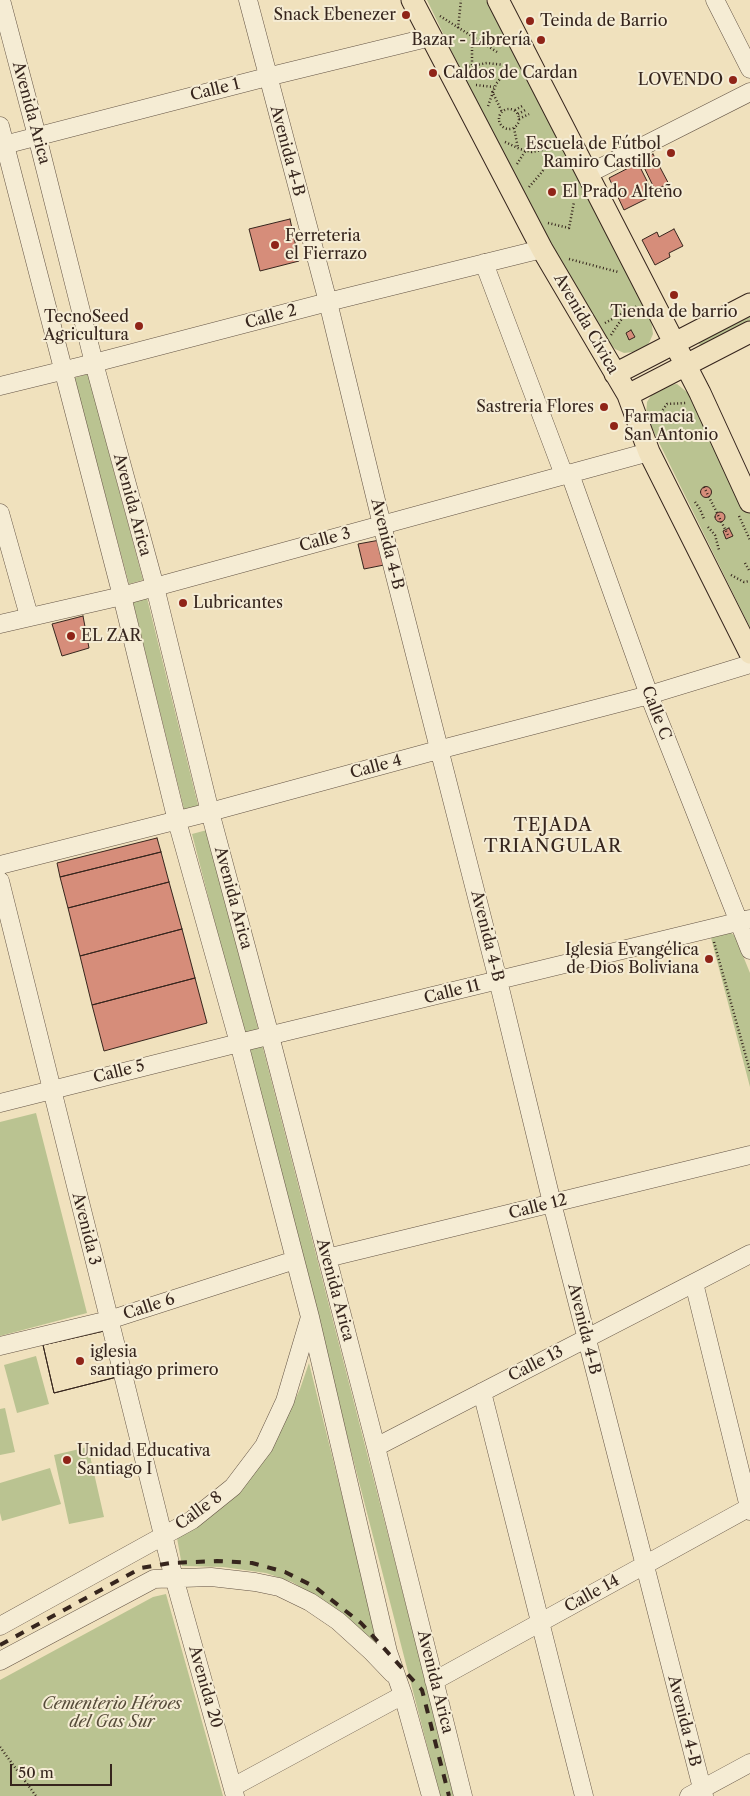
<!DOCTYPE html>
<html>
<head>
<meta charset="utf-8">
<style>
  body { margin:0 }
  #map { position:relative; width:750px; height:1796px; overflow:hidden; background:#f0e1bd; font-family:"Libre Caslon Text",serif }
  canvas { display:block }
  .scale { position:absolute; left:10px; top:1764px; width:102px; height:22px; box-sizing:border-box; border:2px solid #36251d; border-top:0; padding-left:6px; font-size:15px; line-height:18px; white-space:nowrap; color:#36251d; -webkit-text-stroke:4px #f5ecd4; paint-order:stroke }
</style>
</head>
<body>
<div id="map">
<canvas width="750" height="1796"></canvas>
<div class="scale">50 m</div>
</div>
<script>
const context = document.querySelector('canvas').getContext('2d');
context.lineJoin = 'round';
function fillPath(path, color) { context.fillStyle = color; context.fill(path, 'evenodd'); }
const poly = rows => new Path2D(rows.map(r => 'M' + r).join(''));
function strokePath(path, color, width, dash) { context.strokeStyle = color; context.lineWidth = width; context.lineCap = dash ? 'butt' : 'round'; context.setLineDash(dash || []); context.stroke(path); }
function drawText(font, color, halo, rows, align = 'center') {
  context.font = font + ' "Libre Caslon Text",serif'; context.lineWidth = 4; context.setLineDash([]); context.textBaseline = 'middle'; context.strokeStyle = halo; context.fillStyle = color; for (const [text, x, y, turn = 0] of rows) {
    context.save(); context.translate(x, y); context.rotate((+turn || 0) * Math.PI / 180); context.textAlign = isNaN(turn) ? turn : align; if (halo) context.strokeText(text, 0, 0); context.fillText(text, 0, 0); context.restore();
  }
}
fillPath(poly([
  [427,0,486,0,651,319,653,334,649,343,641,351,624,353,615,349,609,343,536,226],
  [750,313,750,322,703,346,699,344,698,341],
  [88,374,143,580,129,584,74,378],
  [677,384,694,398,750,511,750,628,646,416,647,402,652,394,666,385],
  [146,594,199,809,185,813,132,598],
  [207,830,455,1796,440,1796,192,834],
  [728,931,734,935,737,941,750,973,750,1087,710,934],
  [36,1113,87,1313,0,1336,0,1122],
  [36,1356,49,1404,17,1413,4,1365],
  [309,1363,380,1649,335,1608,292,1582,266,1573,223,1567,182,1566,177,1538,233,1495,260,1466,278,1436,300,1389],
  [5,1408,15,1452,0,1455,0,1409],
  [88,1447,104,1517,69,1524,54,1455],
  [50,1468,61,1504,2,1521,0,1513,0,1483],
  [166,1594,223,1796,0,1796,0,1680,153,1597]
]), '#bac391');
const building = poly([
  [653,154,672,190,666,192,663,186,655,190,641,161,653,154],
  [638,163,654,195,624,210,609,178,638,163],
  [290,219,299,261,260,271,249,229,290,219],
  [674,229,683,246,669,253,670,257,655,265,642,240,657,232,659,237,674,229],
  [631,330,635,337,629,340,626,333,631,330],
  '700.5 492a5.5 5.5 0 1 1 11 0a5.5 5.5 0 1 1-11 0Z',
  '715 517a5 5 0 1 1 10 0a5 5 0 1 1-10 0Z',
  [729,528,733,536,726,539,723,531,729,528],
  [380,540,384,565,364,569,358,544,380,540],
  [83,616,89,648,62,656,52,624,83,616],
  [157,838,161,852,60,877,57,863,157,838],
  [161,852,169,882,68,908,60,877,161,852],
  [169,882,182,929,80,956,68,908,169,882],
  [182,929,195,978,92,1005,80,956,182,929],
  [195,978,207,1023,104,1051,92,1005,195,978],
  [104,1331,117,1377,54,1393,43,1345,104,1331],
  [104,1331,117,1377,54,1393,43,1345,104,1331]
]);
fillPath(building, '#d68d7a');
strokePath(building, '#36251d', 1);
const minor = poly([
  [1,0,37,136,94,363,155,587,210,812,270,1036,376,1447,463,1796],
  [248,0,328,302,382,525,498,980,552,1203,704,1796],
  [715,0,750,69],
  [0,126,122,596,177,821,239,1043,310,1317,388,1652,403,1695,431,1796],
  [0,146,267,77,431,37],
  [588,174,750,92],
  [484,263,564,475],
  [0,386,94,363,328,302,542,249],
  [570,474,649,695,750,950],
  [0,513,29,616],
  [0,624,122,596,649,452],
  [0,865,210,812,438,750,649,695,750,664],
  [0,881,170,1563,235,1796],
  [0,1103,239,1043,750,919],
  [327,1258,750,1155],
  [694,1283,750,1511],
  [0,1346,109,1320,295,1260],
  [482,1392,584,1796],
  [376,1447,750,1254],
  [0,1626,192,1520,233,1487,264,1446,285,1401,310,1317],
  [0,1661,154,1579,211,1577,255,1582,279,1587,310,1602,338,1621,371,1651,393,1674],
  [434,1681,750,1507],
  [233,1787,403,1695],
  [689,1796,750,1763]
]);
const major = poly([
  [412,0,542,249,628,395,649,452,750,653],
  [498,0,700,393,750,502],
  [615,374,750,304],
  [628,395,750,332]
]);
strokePath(minor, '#645445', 19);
strokePath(major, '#36251d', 23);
strokePath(poly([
  [440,16,497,52],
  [458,28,461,0],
  [472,65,472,37],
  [465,67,487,63,504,65],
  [476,85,494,87],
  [492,91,502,112],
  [488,106,496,84,507,70],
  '499 119a10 10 0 1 1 20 0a10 10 0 1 1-20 0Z',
  [515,110,524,105],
  [518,114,527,109],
  [519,119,529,114],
  [514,128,518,148],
  [505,142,520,149,532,152,547,149],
  [517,164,526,150],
  [529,187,542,172,551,157],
  [548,223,569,228,574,202],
  [569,259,618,272],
  [605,323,636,306],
  [611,335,623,317,641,317],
  [658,422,657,418,667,404,686,403],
  [704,487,729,537],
  [695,502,700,509,704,519],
  [739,516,750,540],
  [708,527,715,535,719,550],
  [745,563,750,572],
  [731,575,744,582,750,581],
  [714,942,750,1071],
  [0,1747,36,1796]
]), '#36251d', 2.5, [1, 2.5]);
strokePath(minor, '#f5ecd4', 18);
strokePath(major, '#f0e1bd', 21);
strokePath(poly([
  [0,1645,141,1568,170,1563,217,1561,252,1563,285,1572,315,1587,361,1623,422,1690,449,1796]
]), '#36251d', 4, [9, 9]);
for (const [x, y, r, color] of [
  [406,15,5,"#8f2418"],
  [530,21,5,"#8f2418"],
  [541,40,5,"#8f2418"],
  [433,73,5,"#8f2418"],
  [733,80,5,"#8f2418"],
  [671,153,5,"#8f2418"],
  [552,192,5,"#8f2418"],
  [275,245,5,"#8f2418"],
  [674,295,5,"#8f2418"],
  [139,326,5,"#8f2418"],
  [604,407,5,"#8f2418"],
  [614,426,5,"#8f2418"],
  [183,603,5,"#8f2418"],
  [71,636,5,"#8f2418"],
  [709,959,5,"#8f2418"],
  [80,1361,5,"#8f2418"],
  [67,1460,5,"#8f2418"]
]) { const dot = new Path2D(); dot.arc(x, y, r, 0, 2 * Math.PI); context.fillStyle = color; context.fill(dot); strokePath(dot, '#f5ecd4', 2); }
drawText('16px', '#36251d', '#f5ecd4', [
  ["Snack Ebenezer",396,15,"right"],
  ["Teinda de Barrio",540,21],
  ["Bazar - Librería",531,40,"right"],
  ["Caldos de Cardan",443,73],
  ["LOVENDO",723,80,"right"],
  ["Escuela de Fútbol",661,144,"right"],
  ["Ramiro Castillo",661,162,"right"],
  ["El Prado Alteño",562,192],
  ["Ferreteria",285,236],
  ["el Fierrazo",285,254],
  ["Tienda de barrio",674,312,"center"],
  ["TecnoSeed",129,317,"right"],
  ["Agricultura",129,335,"right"],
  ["Sastreria Flores",594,407,"right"],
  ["Farmacia",624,417],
  ["San Antonio",624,435],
  ["Lubricantes",193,603],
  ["EL ZAR",81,636],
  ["Iglesia Evangélica",699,950,"right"],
  ["de Dios Boliviana",699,968,"right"],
  ["iglesia",90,1352],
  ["santiago primero",90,1370],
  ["Unidad Educativa",77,1451],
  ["Santiago I",77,1469]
], 'left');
drawText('16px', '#36251d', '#f5ecd4', [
  ["Calle 1",215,90,-14],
  ["Avenida Arica",31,113,75],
  ["Avenida 4-B",287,151,75],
  ["Calle 2",271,317,-15],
  ["Avenida Cívica",586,324,60],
  ["Avenida Arica",132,505,75],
  ["Calle 3",325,540,-15],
  ["Avenida 4-B",387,544,76],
  ["Calle C",656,713,69],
  ["Calle 4",376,767,-15],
  ["Avenida Arica",233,898,75],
  ["Avenida 4-B",487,936,76],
  ["Calle 11",452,992,-14],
  ["Calle 5",119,1072,-14],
  ["Calle 12",538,1207,-14],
  ["Avenida 3",86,1229,76],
  ["Avenida Arica",335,1290,75],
  ["Calle 6",149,1307,-18],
  ["Avenida 4-B",584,1329,76],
  ["Calle 13",536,1364,-27],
  ["Calle 8",199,1511,-36],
  ["Calle 14",592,1594,-29],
  ["Avenida Arica",435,1682,76],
  ["Avenida 20",205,1687,74],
  ["Avenida 4-B",684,1721,76]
]);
drawText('italic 16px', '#574c3a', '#f5ecd4', [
  ["Cementerio Héroes",112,1704],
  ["del Gas Sur",112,1722]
]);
context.letterSpacing = '1px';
drawText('18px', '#36251d', '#f5ecd4', [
  ["TEJADA",553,826],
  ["TRIANGULAR",553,847]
]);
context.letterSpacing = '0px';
</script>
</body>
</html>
